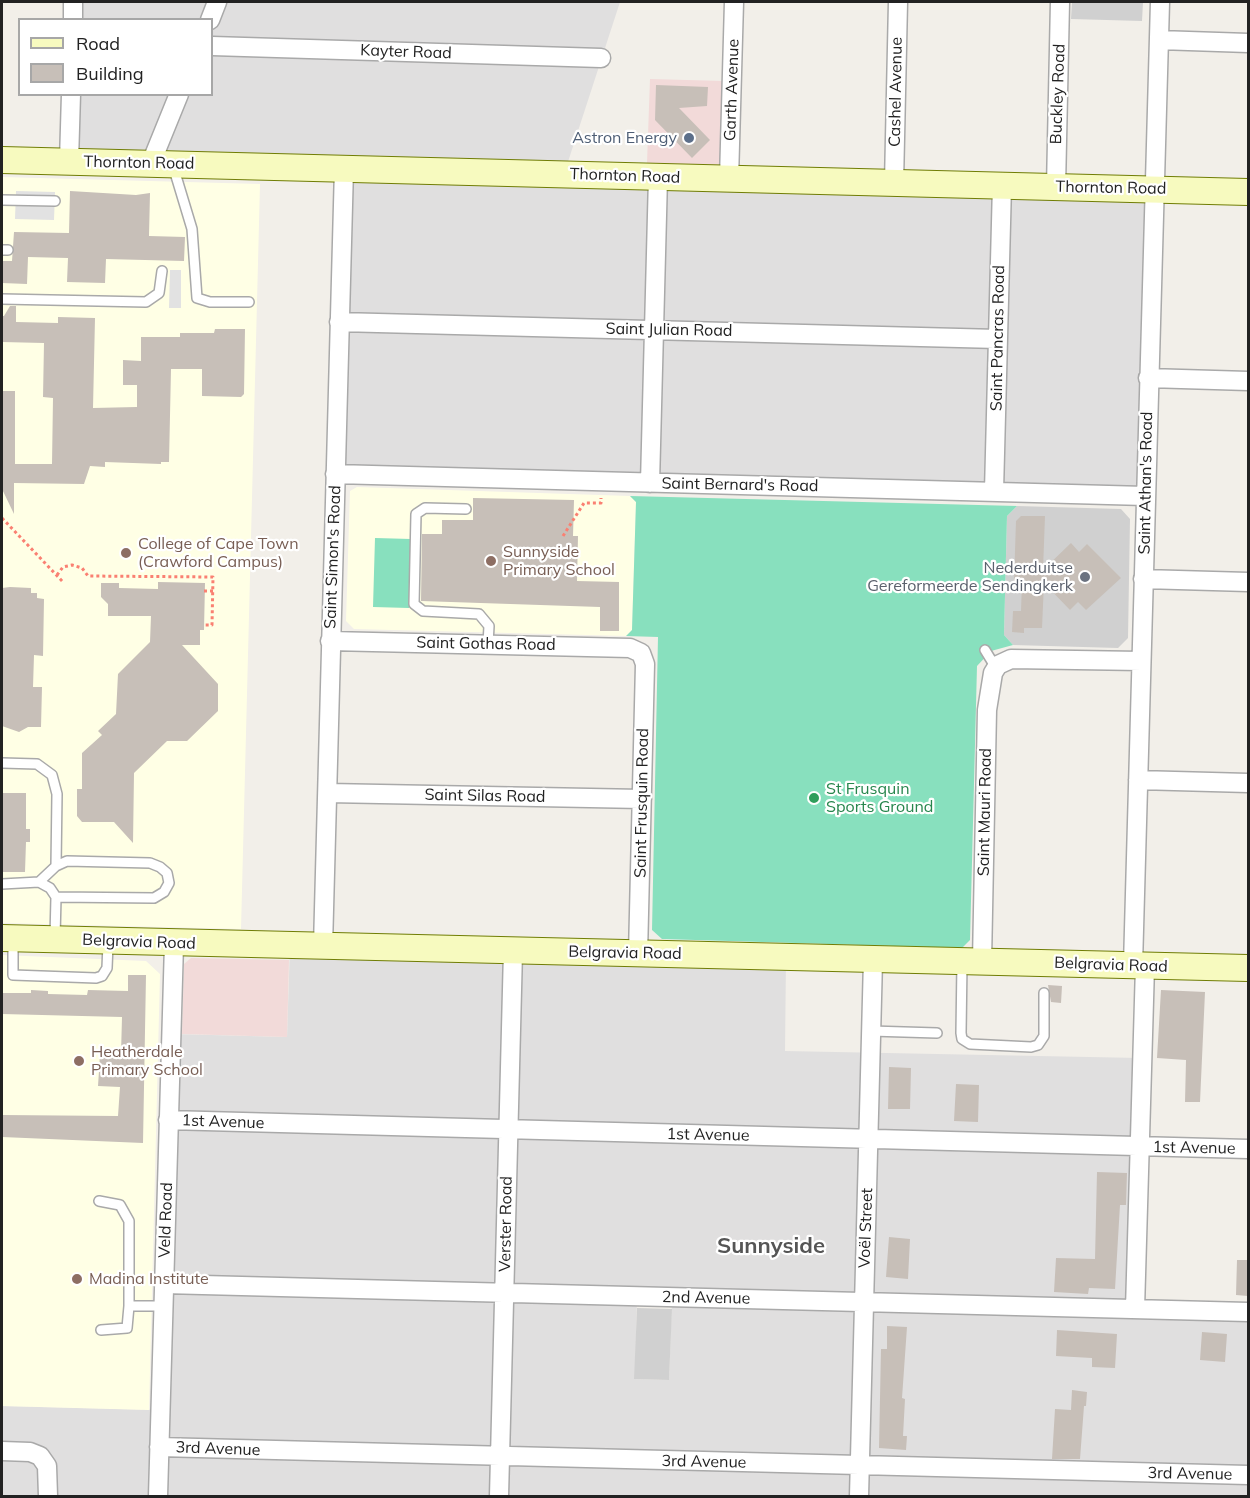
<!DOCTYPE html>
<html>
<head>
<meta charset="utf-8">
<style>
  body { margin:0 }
  #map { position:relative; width:1250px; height:1498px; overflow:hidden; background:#f2efe9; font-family:Mulish,sans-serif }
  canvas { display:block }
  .frame { position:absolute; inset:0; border:3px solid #222; pointer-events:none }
  .legend { position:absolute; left:18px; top:18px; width:195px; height:78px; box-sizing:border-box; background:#fff; border:2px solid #a7a7a7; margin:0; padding:8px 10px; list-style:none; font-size:18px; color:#222 }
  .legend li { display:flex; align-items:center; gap:12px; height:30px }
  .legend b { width:30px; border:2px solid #a7a7a7 }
</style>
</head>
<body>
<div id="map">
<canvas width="1250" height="1498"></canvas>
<div class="frame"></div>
<ul class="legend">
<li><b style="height:8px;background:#f7fabf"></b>Road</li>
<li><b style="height:16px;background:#c7bfb8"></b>Building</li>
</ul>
</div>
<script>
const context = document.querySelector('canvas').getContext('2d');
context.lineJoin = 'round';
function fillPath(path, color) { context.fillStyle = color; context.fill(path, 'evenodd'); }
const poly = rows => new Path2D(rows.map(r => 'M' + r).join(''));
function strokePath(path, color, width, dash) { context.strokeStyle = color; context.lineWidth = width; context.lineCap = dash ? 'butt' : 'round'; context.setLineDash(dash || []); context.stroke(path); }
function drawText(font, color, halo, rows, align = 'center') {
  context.font = font + ' Mulish,sans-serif'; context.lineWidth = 4.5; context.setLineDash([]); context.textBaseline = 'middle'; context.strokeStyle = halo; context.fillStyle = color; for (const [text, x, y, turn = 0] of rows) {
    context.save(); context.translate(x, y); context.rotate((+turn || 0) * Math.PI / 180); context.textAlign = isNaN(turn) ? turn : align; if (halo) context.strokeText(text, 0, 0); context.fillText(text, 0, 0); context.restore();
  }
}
fillPath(poly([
  [73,2,620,2,564,174,1153,190,1145,496,336,473,344,169,69,160,70,95,212,94,212,20,72,19],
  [290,947,786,959,785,1051,1140,1058,1134,1310,1248,1313,1248,1496,2,1496,2,1406,161,1410,172,1034,287,1037],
  [637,1297,672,1299,669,1380,635,1379]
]), '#e0dfdf');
fillPath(poly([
  [650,79,724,81,721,162,719,166,647,163],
  [191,958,289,960,287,1037,182,1034,184,964]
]), '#f2dad9');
fillPath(poly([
  [2,177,260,184,241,929,2,923],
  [357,487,630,496,636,502,632,630,626,636,354,629,346,621,350,491],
  [2,955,146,961,160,974,149,1410,2,1406]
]), '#ffffe5');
fillPath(poly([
  [1072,2,1143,2,1142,21,1071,19],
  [1017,506,1121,509,1130,519,1128,638,1118,648,1013,645,1004,635,1007,516],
  [637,1308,672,1309,669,1380,634,1379]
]), '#d0d0d0');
fillPath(poly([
  [630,496,1017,506,1007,516,1004,635,1013,645,991,651,977,666,970,940,962,948,662,939,652,930,658,637,626,636,632,630,636,502],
  [375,538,411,539,409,608,373,607]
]), '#88e0be');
fillPath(poly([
  [16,191,55,192,54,220,15,219],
  [170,270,181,270,181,308,169,308]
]), '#e2e2e2');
fillPath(poly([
  [656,85,708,87,707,106,679,108,710,140,692,158,655,120],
  [70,191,136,195,150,193,149,236,185,237,184,261,106,259,105,283,67,282,68,258,28,257,27,284,2,283,2,261,12,261,14,232,69,233],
  [10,306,16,306,16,322,58,323,58,317,95,318,93,408,137,407,137,385,123,385,123,360,141,361,141,337,180,337,180,333,214,333,215,329,245,329,244,394,241,397,202,396,202,369,171,369,169,462,161,462,161,464,105,462,105,467,90,466,84,484,14,483,14,514,2,489,2,391,15,391,15,464,52,464,53,398,43,397,44,343,2,342,2,316,4,316],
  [473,498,574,500,573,536,578,536,577,581,619,582,619,631,600,631,600,607,421,601,422,534,442,534,442,520,473,520],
  [1021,516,1045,516,1043,570,1071,543,1079,552,1087,544,1121,578,1086,610,1078,602,1070,610,1044,583,1042,628,1024,628,1024,633,1012,632,1013,611,1021,611,1022,582,1014,581,1016,521],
  [158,582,205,583,204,630,200,630,200,645,182,645,218,684,218,711,187,741,167,741,134,773,133,843,114,822,82,822,77,816,77,789,82,789,82,753,102,735,98,731,116,714,118,674,150,642,151,616,108,616,108,604,101,597,101,583,119,583,119,588,158,589],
  [10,587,31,588,31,593,37,593,37,598,44,599,43,656,34,655,33,687,42,687,41,727,28,727,19,732,2,726,2,588],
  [2,793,26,793,26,829,30,829,30,842,26,842,25,872,2,872],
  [128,975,146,975,143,1143,2,1137,2,1115,118,1116,120,1087,98,1086,99,1071,100,1054,121,1054,122,1017,2,1014,2,993,31,993,31,990,48,991,48,994,87,995,88,990,128,991],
  [1048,985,1062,986,1061,1003,1051,1002],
  [1161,990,1205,992,1200,1102,1185,1102,1186,1060,1157,1058],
  [889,1067,911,1068,910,1109,888,1109],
  [956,1084,979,1085,978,1122,954,1121],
  [1097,1172,1127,1173,1126,1205,1120,1205,1115,1289,1089,1288,1088,1294,1054,1292,1056,1258,1095,1259],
  [889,1237,910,1239,908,1279,886,1277],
  [1237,1260,1248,1260,1248,1296,1236,1295],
  [887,1326,907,1327,902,1398,905,1399,903,1436,907,1436,906,1450,879,1448,881,1349,887,1349],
  [1057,1330,1117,1334,1115,1368,1092,1367,1092,1358,1056,1356],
  [1202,1332,1227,1334,1225,1362,1200,1360],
  [1072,1390,1087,1392,1086,1406,1084,1406,1080,1459,1052,1459,1055,1409,1071,1410]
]), '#c7bfb8');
const lane = poly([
  [173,166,192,229,197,298,210,302,249,302],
  [2,200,55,201],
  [2,250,8,250],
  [2,299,146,302,159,293,162,271],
  [466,509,425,508,416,514,414,604,423,611,479,614,489,626,488,644],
  [985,650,996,668],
  [2,763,37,764,52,775,57,794,56,866],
  [39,882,56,866,67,861,150,863,160,867,167,873,169,883,164,892,154,898,56,897],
  [2,884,39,882,50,888,56,897,55,937],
  [13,939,13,975,96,978,102,976,107,968,108,944],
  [962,963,961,1033,962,1039,970,1044,1031,1047,1038,1045,1044,1036,1044,993],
  [871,1031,937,1033],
  [99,1201,120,1205,129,1221,129,1306,163,1306],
  [101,1330,127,1328,129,1306]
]);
const street = poly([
  [73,20,73,2],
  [210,20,217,2],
  [1159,40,1248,43],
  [212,46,601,58],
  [69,161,71,94],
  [151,163,179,94],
  [729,179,734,2],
  [894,183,898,2],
  [1056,187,1060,2],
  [339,322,998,339],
  [1148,378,1248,381],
  [335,474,1145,496],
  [650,483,658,177],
  [994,491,1002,185],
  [1143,579,1248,582],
  [330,641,630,648,641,653,645,664,638,954],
  [1138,780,1248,783],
  [328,793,642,799],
  [323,946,344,168],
  [982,961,987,710,993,673,998,665,1011,659,1141,661],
  [1133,965,1160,2],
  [168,1120,1248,1149],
  [164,1284,1248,1312],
  [1135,1309,1145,966],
  [159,1447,1248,1475],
  [2,1451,30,1452,40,1456,47,1466,48,1496],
  [158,1496,174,944],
  [499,1496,513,951],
  [859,1496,873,960]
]);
const secondary = poly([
  [2,160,1248,192],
  [2,938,1248,968]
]);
strokePath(lane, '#a9a9a9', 12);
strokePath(street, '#a9a9a9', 21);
strokePath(secondary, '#707d05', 28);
strokePath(poly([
  [2,518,64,583],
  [563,536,584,503,601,503,601,498],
  [57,575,63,567,72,565,82,568,88,576,213,577,212,625,204,625],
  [204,591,213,591]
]), '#fa8072', 3, [3, 3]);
strokePath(lane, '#fff', 9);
strokePath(street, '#fff', 18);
strokePath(secondary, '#f7fabf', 26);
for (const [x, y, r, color] of [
  [689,138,6,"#5c6f8a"],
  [126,553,6,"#8d6e63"],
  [491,561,6,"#8d6e63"],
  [1085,577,6,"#6b7280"],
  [814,798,6,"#2e9e5b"],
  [79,1061,6,"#8d6e63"],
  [77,1279,6,"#8d6e63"]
]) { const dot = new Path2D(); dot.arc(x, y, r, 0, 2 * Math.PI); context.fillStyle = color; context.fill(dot); strokePath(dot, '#fff', 2); }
drawText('16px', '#222', '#fff', [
  ["Kayter Road",406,52,2],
  ["Garth Avenue",732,90,-88],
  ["Cashel Avenue",896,92,-89],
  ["Buckley Road",1058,94,-88],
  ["Thornton Road",139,163,1],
  ["Thornton Road",625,176,2],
  ["Thornton Road",1111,188,1],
  ["Saint Julian Road",669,330,1],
  ["Saint Pancras Road",998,338,-89],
  ["Saint Athan's Road",1146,483,-89],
  ["Saint Bernard's Road",740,485,1],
  ["Saint Simon's Road",333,557,-88],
  ["Saint Gothas Road",486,644,1],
  ["Saint Silas Road",485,796,1],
  ["Saint Frusquin Road",642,803,-89],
  ["Saint Mauri Road",985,812,-89],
  ["Belgravia Road",139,942,2],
  ["Belgravia Road",625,953,1],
  ["Belgravia Road",1111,965,2],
  ["1st Avenue",223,1122,2],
  ["1st Avenue",708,1135,1],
  ["1st Avenue",1194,1148,1],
  ["Veld Road",166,1220,-88],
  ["Verster Road",506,1224,-89],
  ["Voël Street",866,1228,-88],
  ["2nd Avenue",706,1298,1],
  ["3rd Avenue",218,1449,2],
  ["3rd Avenue",704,1462,1],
  ["3rd Avenue",1190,1474,1]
]);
drawText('16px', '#4e5e75', '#fff', [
  ["Astron Energy",677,138]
], 'right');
drawText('16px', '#785e54', '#fff', [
  ["College of Cape Town",138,544],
  ["(Crawford Campus)",138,562],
  ["Sunnyside",503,552],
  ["Primary School",503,570],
  ["Heatherdale",91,1052],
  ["Primary School",91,1070],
  ["Madina Institute",89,1279]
], 'left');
drawText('16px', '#5b616d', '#fff', [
  ["Nederduitse",1073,568],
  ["Gereformeerde Sendingkerk",1073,586]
], 'right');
drawText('16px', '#27864d', '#fff', [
  ["St Frusquin",826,789],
  ["Sports Ground",826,807]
], 'left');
drawText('bold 22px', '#555', '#fff', [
  ["Sunnyside",771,1246]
]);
</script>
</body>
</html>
